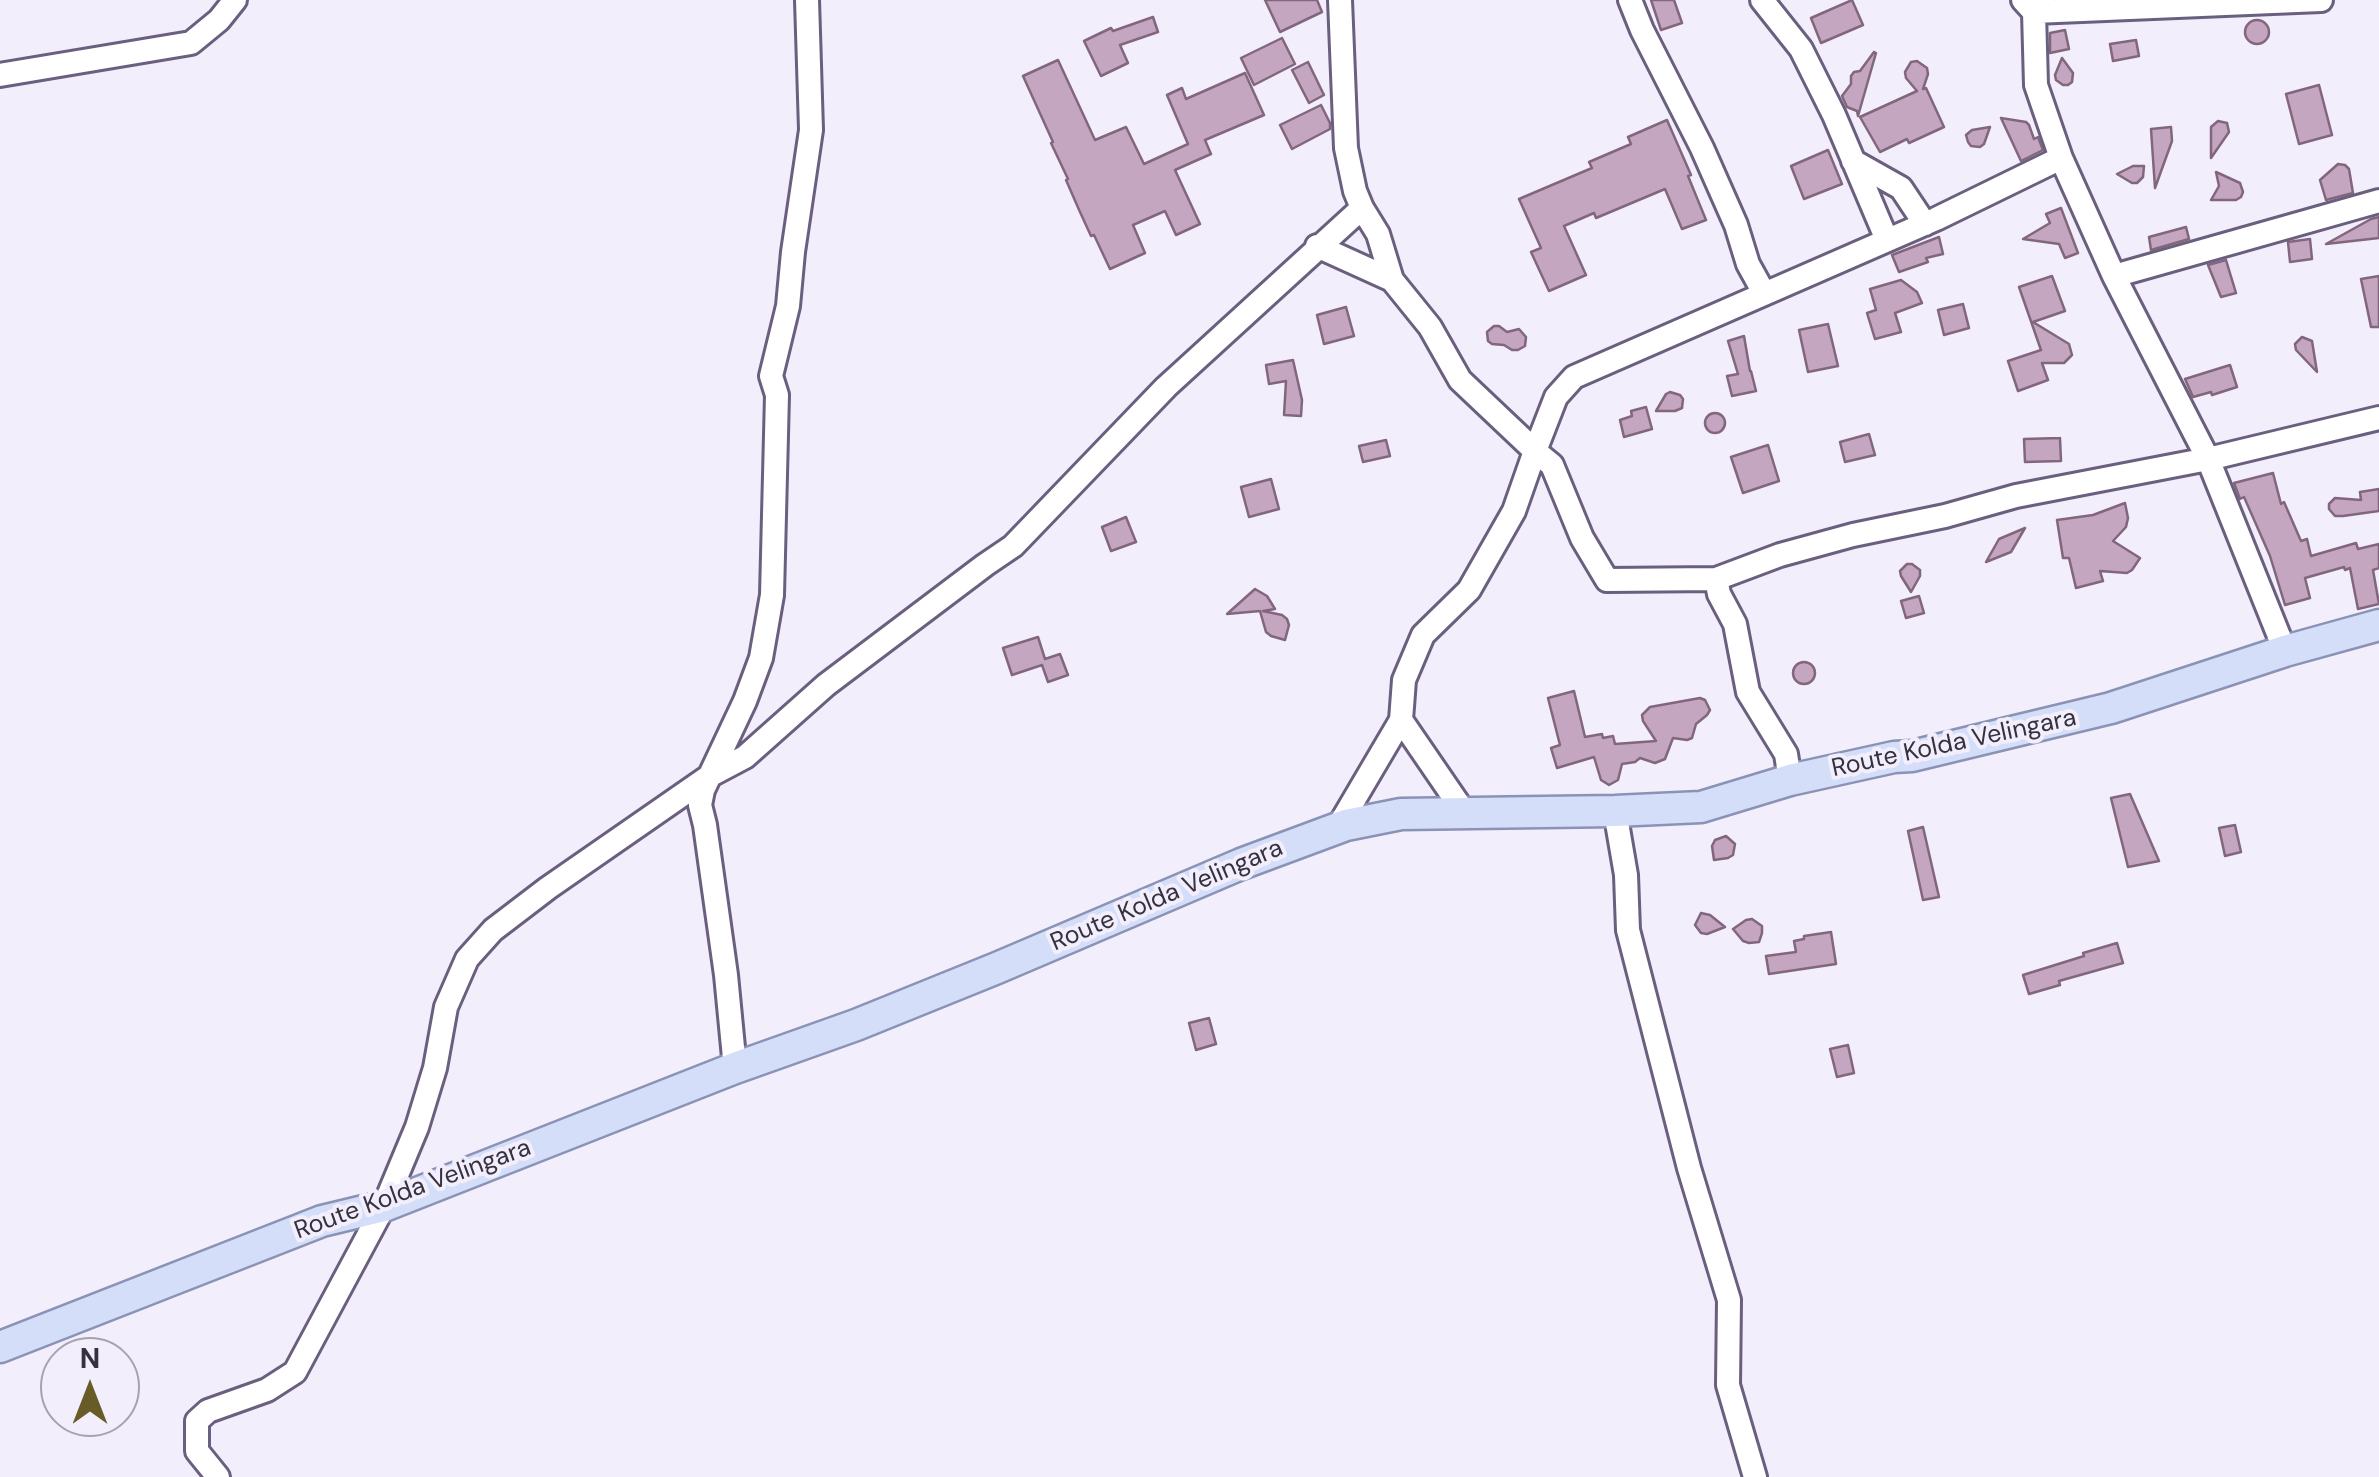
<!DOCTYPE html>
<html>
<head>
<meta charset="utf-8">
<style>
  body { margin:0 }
  #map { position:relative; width:2379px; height:1477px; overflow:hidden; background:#f2eefc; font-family:"DM Sans",sans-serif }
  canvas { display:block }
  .north { position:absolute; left:40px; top:1337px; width:100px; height:100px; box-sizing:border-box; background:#f2eefc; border:2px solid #a7a2b0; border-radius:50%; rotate:0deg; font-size:28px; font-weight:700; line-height:40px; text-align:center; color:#36313f }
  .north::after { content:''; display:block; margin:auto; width:35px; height:45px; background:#675c28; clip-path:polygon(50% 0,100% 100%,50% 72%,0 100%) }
</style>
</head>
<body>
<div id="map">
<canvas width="2379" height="1477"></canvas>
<div class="north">N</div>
</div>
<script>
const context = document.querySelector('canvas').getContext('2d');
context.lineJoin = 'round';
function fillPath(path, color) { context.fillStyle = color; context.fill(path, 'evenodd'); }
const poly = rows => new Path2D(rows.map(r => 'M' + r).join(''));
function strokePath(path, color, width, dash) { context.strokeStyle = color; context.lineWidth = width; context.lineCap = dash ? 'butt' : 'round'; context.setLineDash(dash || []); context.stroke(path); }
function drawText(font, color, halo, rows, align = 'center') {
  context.font = font + ' "DM Sans",sans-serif'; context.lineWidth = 8; context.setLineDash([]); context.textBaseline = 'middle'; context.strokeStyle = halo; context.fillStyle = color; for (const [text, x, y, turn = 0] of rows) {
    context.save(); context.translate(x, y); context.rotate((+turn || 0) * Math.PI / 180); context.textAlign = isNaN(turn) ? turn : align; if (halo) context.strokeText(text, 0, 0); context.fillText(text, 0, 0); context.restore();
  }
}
const building = poly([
  [1265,0,1317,0,1322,12,1280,32,1265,0],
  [1651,0,1674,0,1682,23,1661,30,1651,0],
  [1852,0,1863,25,1821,43,1811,18,1852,0],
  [1153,17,1158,32,1120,45,1128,63,1101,76,1084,41,1111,28,1113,31,1153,17],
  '2245 32a12 12 0 1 1 24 0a12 12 0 1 1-24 0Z',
  [2065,30,2069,49,2050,53,2050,33,2065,30],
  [1282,38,1295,64,1254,85,1241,58,1282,38],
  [2136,40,2139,56,2113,61,2110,44,2136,40],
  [1874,52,1876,53,1858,116,1857,111,1847,107,1842,96,1851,84,1851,76,1854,72,1860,71,1874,52],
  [2062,58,2073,73,2072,82,2068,85,2063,85,2056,80,2055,75,2062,58],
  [1058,60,1095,140,1126,127,1144,164,1188,144,1167,95,1182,88,1186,99,1245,73,1264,115,1205,140,1211,154,1175,170,1200,224,1176,235,1165,211,1133,225,1145,253,1110,269,1094,235,1091,236,1080,212,1066,180,1068,179,1051,143,1053,142,1023,76,1058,60],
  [1917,61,1927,68,1928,74,1923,89,1926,88,1944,127,1909,143,1907,139,1880,152,1860,117,1917,91,1906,78,1905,72,1911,62,1917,61],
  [1308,62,1324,95,1309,103,1292,70,1308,62],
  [2319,85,2332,135,2299,144,2286,94,2319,85],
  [1321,105,1330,123,1330,129,1292,149,1280,125,1321,105],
  [2001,118,2026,122,2029,125,2034,139,2038,137,2043,150,2021,161,2001,118],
  [1667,120,1691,175,1688,176,1706,220,1682,229,1665,189,1596,218,1594,213,1564,226,1586,275,1549,291,1531,252,1541,248,1519,199,1592,168,1589,162,1631,144,1628,137,1667,120],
  [2218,121,2227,123,2229,132,2211,158,2211,127,2218,121],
  [1990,127,1984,144,1980,147,1971,146,1968,142,1966,135,1972,130,1990,127],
  [2171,127,2172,141,2155,188,2151,129,2171,127],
  [1828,150,1842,184,1804,199,1791,166,1828,150],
  [2338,164,2345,165,2349,169,2353,193,2326,200,2320,180,2338,164],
  [2133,166,2144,166,2143,177,2137,183,2132,183,2117,174,2133,166],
  [2216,172,2240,183,2243,192,2241,197,2236,200,2211,200,2219,186,2216,172],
  [2061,208,2078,253,2065,258,2059,244,2023,239,2050,223,2046,214,2061,208],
  [2379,217,2379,238,2326,244,2371,219,2379,217],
  [2186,227,2189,239,2151,250,2149,237,2186,227],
  [1939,237,1943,254,1926,258,1928,262,1899,272,1892,255,1939,237],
  [2310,239,2312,259,2290,262,2288,242,2310,239],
  [2226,260,2236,293,2221,297,2208,265,2226,260],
  [2052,276,2065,311,2033,322,2069,344,2072,355,2064,363,2042,363,2048,380,2018,391,2008,361,2041,350,2019,287,2052,276],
  [2379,276,2379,327,2371,327,2361,279,2379,276],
  [1901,280,1917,292,1922,303,1895,313,1901,332,1875,339,1867,313,1876,310,1870,289,1901,280],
  [1963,304,1969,328,1944,335,1938,310,1963,304],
  [1346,307,1354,336,1324,344,1317,315,1346,307],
  [1828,324,1838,366,1808,372,1799,330,1828,324],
  [1494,326,1499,326,1507,332,1519,329,1526,337,1525,346,1518,350,1512,350,1504,345,1492,344,1488,341,1487,332,1494,326],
  [1744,336,1750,371,1751,371,1756,391,1732,396,1727,376,1738,374,1728,341,1744,336],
  [2302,337,2312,341,2317,372,2296,350,2295,344,2302,337],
  [1293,360,1302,400,1301,416,1284,415,1286,381,1269,384,1266,365,1293,360],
  [2230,365,2237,387,2212,395,2211,392,2193,397,2185,379,2230,365],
  [1670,392,1680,395,1683,399,1682,408,1675,411,1656,411,1666,394,1670,392],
  [1646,407,1652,429,1624,437,1620,420,1632,416,1631,411,1646,407],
  '1705 423a10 10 0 1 1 20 0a10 10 0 1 1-20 0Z',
  [1869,434,1875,455,1845,462,1840,442,1869,434],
  [2060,438,2061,461,2025,462,2024,439,2060,438],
  [1386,440,1390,456,1363,462,1359,446,1386,440],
  [1768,445,1779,481,1743,493,1731,457,1768,445],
  [2273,473,2281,504,2284,502,2301,541,2307,539,2311,556,2356,543,2358,549,2379,544,2379,568,2373,570,2379,604,2358,609,2350,568,2345,570,2344,567,2305,578,2310,598,2285,605,2270,556,2244,497,2240,499,2234,483,2273,473],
  [1271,479,1279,509,1249,517,1241,487,1271,479],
  [2379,489,2379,511,2343,516,2335,516,2329,509,2329,504,2335,498,2361,500,2360,492,2379,489],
  [2125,503,2128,518,2126,527,2113,541,2140,558,2132,570,2127,573,2100,571,2103,581,2076,588,2069,558,2063,558,2057,520,2093,515,2125,503],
  [1126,517,1136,542,1111,551,1102,527,1126,517],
  [2025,528,2011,552,1986,562,1999,539,2025,528],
  [1907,564,1912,564,1920,570,1920,576,1911,592,1901,576,1900,571,1907,564],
  [1255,589,1267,596,1275,609,1263,611,1282,615,1287,619,1289,625,1285,640,1271,636,1266,632,1260,611,1227,614,1255,589],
  [1919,596,1924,613,1906,618,1901,601,1919,596],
  [1038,637,1045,659,1060,654,1068,675,1048,682,1042,665,1012,675,1003,648,1038,637],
  '1793 673a11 11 0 1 1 22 0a11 11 0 1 1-22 0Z',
  [1574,691,1585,737,1602,734,1603,738,1613,736,1615,744,1656,741,1643,721,1642,715,1650,707,1700,698,1705,700,1710,710,1707,715,1696,724,1692,738,1687,740,1673,738,1665,759,1655,763,1640,758,1635,762,1622,764,1618,780,1609,785,1601,780,1594,757,1557,768,1551,748,1560,745,1548,698,1574,691],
  [2130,794,2159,861,2128,867,2111,798,2130,794],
  [2235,825,2241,852,2225,856,2219,828,2235,825],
  [1923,827,1939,897,1923,900,1908,831,1923,827],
  [1726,836,1735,844,1733,855,1728,858,1714,860,1712,846,1715,840,1726,836],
  [1701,913,1710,915,1725,927,1707,934,1701,933,1695,925,1701,913],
  [1752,919,1762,926,1762,933,1759,942,1749,943,1743,941,1733,929,1746,920,1752,919],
  [1831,932,1836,964,1769,974,1766,956,1796,952,1794,941,1804,939,1804,936,1831,932],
  [2117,943,2123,963,2059,981,2060,985,2029,994,2023,975,2084,956,2083,953,2117,943],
  [1209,1018,1216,1044,1196,1050,1189,1023,1209,1018],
  [1848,1045,1854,1073,1837,1077,1830,1049,1848,1045]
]);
fillPath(building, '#c5a6c0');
strokePath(building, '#82667e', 2.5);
const minor = poly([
  [1340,0,1346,148,1355,191,1362,208,1378,234,1392,280,1430,327,1460,380,1535,451,1514,511,1469,590,1423,635,1404,680,1401,720,1464,812],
  [1630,0,1642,30,1702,148,1736,225,1748,264,1764,293],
  [1762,0,1801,49,1834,115,1887,240],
  [2023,0,2034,12,2321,0],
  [2044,0,2034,12,2036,85,2061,158,2114,276,2208,459,2285,651],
  [0,75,191,43,219,20,235,0],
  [2061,158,1936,219,1574,377,1556,397,1535,451,1552,465,1582,538,1607,580,1716,579,1780,555,1853,535,1945,516,2016,496,2208,459,2379,418],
  [1853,161,1901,188,1925,224],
  [1317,246,1392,280],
  [2114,276,2379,201],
  [1716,579,1719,594,1735,624,1748,692,1786,754,1790,780],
  [1615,811,1626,875,1628,930,1689,1168,1729,1300,1728,1385,1755,1477],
  [1338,827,1401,720],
  [735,1068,726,975,705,825,700,805,703,790,745,701,761,658,772,595,777,395,771,376,788,306,793,252,811,130,807,0],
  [218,1477,197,1451,197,1421,208,1411,267,1390,295,1372,384,1206,417,1127,435,1068,446,1007,467,959,493,930,548,888,711,775,745,757,826,685,985,565,1013,546,1166,387,1362,208]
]);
const major = poly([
  [0,1347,322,1221,384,1206,735,1068,856,1025,997,968,1241,864,1346,825,1401,814,1615,811,1701,807,1790,780,1894,757,1912,756,2111,708,2285,651,2379,625]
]);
strokePath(minor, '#6a5f7e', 28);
strokePath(major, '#8a93b5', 35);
strokePath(minor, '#fff', 22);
strokePath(major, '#d4def9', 30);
drawText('25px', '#36313f', '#f2eefc', [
  ["Route Kolda Velingara",1954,744,-12],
  ["Route Kolda Velingara",1167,896,-23],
  ["Route Kolda Velingara",413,1190,-20]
]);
</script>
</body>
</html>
